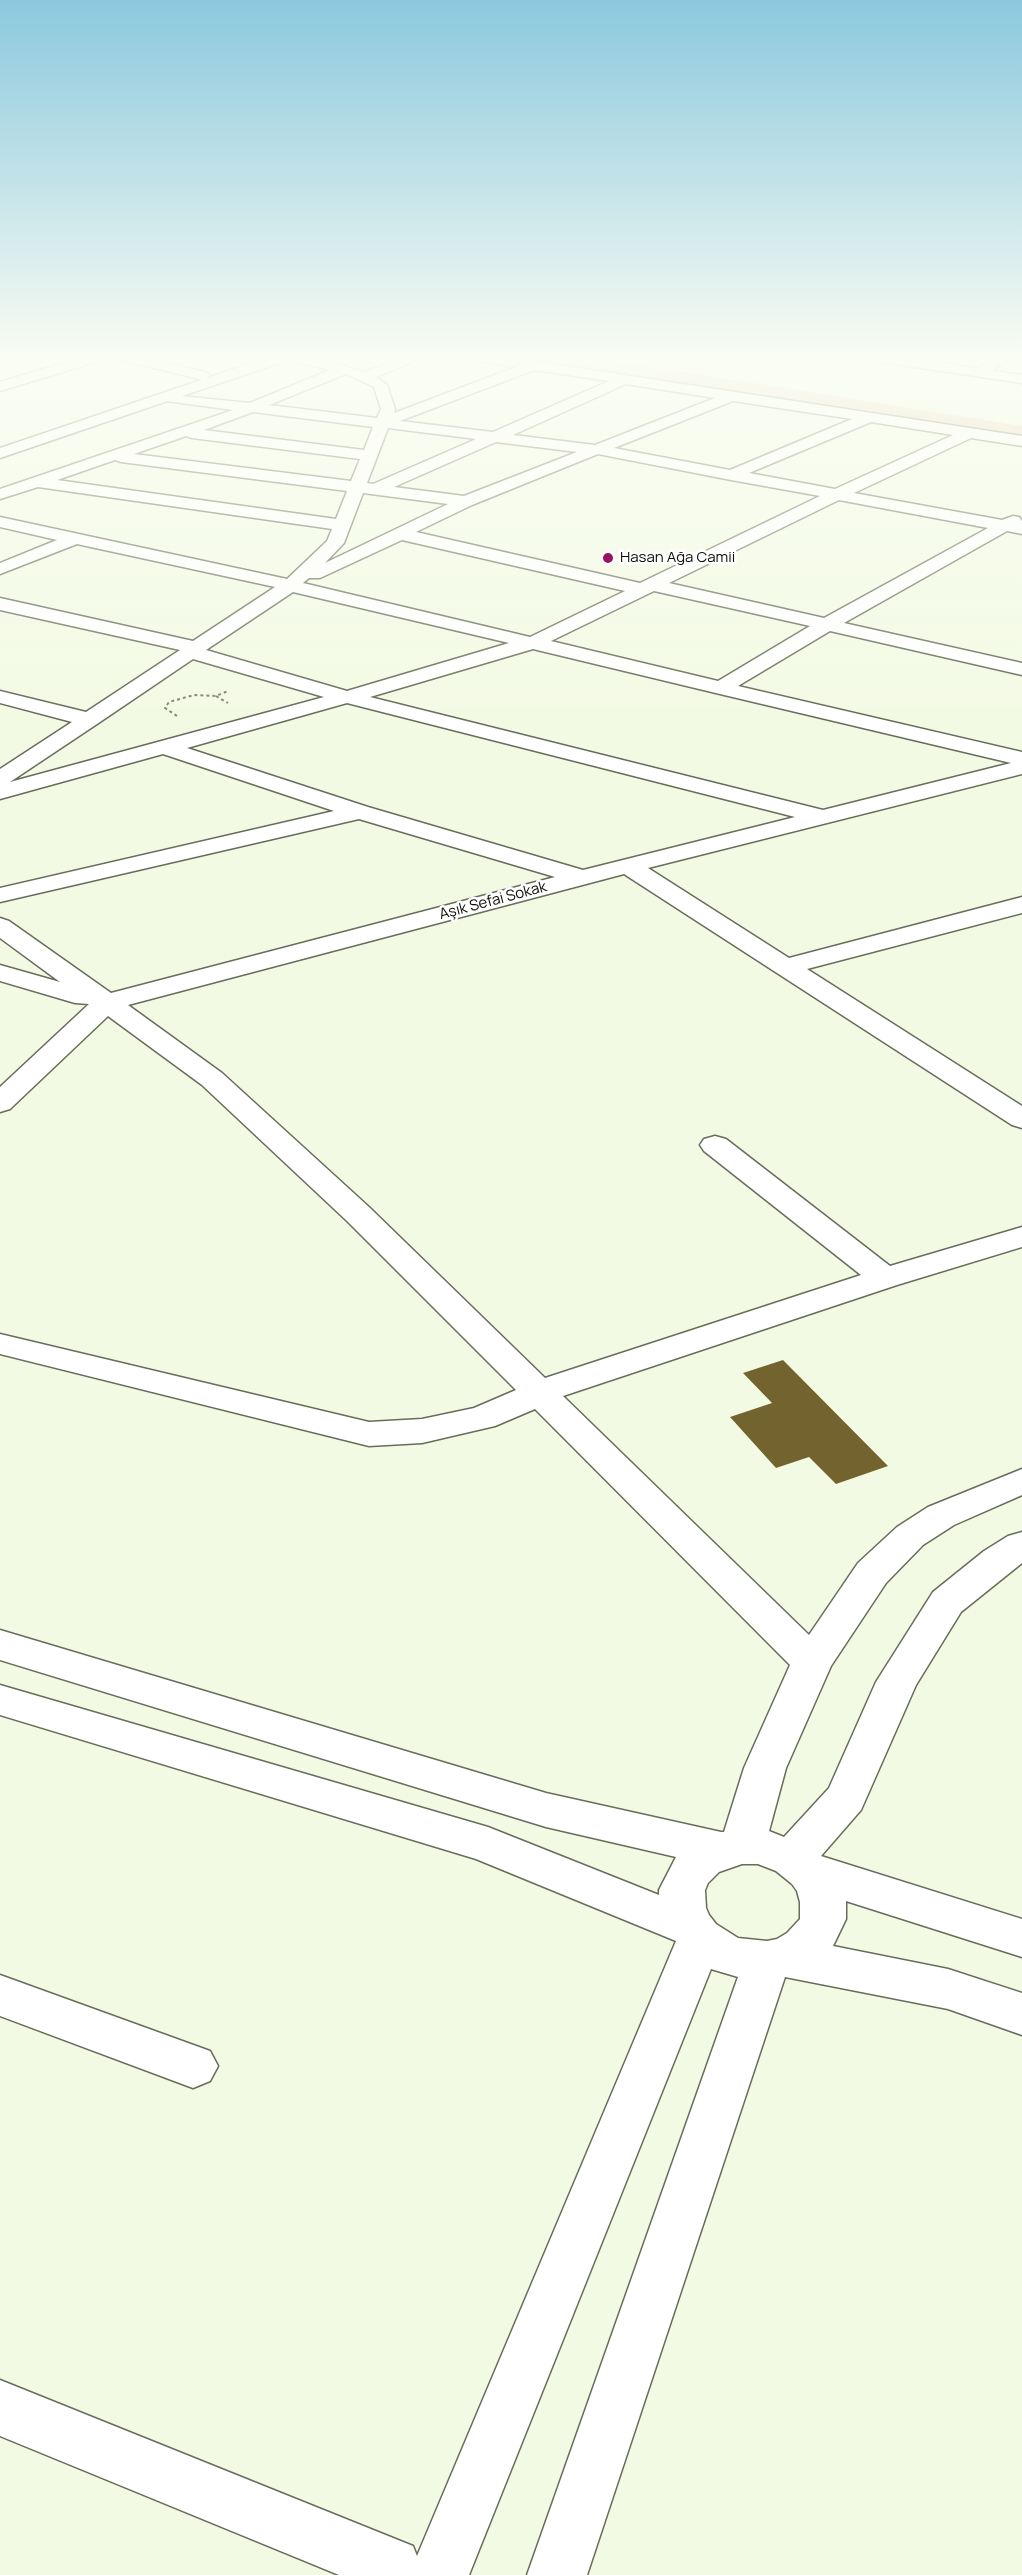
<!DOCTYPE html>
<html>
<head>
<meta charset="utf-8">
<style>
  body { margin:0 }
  canvas { display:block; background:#f3fae4 }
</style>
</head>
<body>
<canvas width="1022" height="2575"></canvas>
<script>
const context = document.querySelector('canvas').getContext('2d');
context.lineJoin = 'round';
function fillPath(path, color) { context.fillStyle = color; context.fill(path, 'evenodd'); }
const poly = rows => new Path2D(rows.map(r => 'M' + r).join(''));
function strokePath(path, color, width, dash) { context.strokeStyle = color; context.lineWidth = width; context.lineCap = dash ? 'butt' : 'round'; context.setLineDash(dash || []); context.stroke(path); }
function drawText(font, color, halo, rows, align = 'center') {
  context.font = font + ' Manrope,sans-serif'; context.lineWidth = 5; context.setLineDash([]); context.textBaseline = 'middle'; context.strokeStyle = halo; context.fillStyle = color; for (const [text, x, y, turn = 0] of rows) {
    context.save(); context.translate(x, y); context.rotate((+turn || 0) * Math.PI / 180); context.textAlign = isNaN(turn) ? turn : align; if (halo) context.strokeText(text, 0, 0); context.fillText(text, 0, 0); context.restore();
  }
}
fillPath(poly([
  [465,355,579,355,1022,426,1022,441]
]), '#edd0b3');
fillPath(poly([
  [783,1360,888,1466,836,1484,809,1457,776,1468,730,1417,772,1403,743,1373]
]), '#73642f');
const minor = poly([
  [89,355,111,355,109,358,0,391,0,382,89,355],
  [111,355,136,355,208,373,210,376,203,380,113,358,111,355],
  [282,355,303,355,365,372,408,355,429,355,376,377,387,385,395,409,394,413,516,367,465,359,458,355,494,355,1022,436,1022,446,971,438,854,493,1002,520,1013,516,1019,517,1022,521,1022,534,1007,531,844,623,1022,663,1022,675,830,631,738,686,1022,752,1022,774,648,868,789,958,1022,897,1022,913,807,969,1022,1106,1022,1128,1012,1125,624,874,128,1005,222,1073,369,1207,545,1378,861,1275,704,1151,700,1145,704,1139,715,1136,726,1139,890,1266,1022,1227,1022,1247,897,1285,563,1396,809,1635,858,1563,897,1527,928,1507,1022,1469,1022,1495,954,1525,923,1545,886,1583,831,1666,786,1768,769,1831,784,1837,829,1788,876,1682,933,1592,984,1551,1008,1536,1022,1532,1022,1563,961,1612,916,1685,861,1810,821,1856,1022,1919,1022,1957,846,1901,846,1919,833,1946,948,1969,1022,1993,1022,2035,948,2009,785,1977,587,2575,527,2575,738,1977,711,1969,469,2575,339,2575,0,2436,0,2380,413,2546,417,2556,676,1941,476,1859,0,1715,0,1685,488,1827,659,1895,659,1890,676,1857,546,1827,0,1660,0,1630,546,1793,721,1832,724,1832,744,1768,790,1665,535,1409,495,1426,422,1443,369,1446,0,1354,0,1334,369,1422,422,1419,474,1408,516,1390,347,1221,202,1085,108,1016,10,1109,0,1112,0,1087,89,1004,75,1003,0,981,0,965,60,982,0,938,0,918,9,921,111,993,555,877,359,819,0,902,0,888,334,811,163,754,0,799,0,769,72,722,0,703,0,691,86,712,180,650,0,610,0,598,193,641,275,587,77,544,0,574,0,563,57,540,0,527,0,517,287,579,327,541,332,529,38,487,0,499,0,489,233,410,166,401,161,400,159,397,161,394,250,403,330,370,283,359,282,355],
  [534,370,609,381,493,432,400,421,534,370],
  [346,374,374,387,381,409,377,418,269,405,346,374],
  [626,384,715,398,595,445,513,435,626,384],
  [733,401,852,419,730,470,614,448,733,401],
  [253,412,373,427,364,450,204,430,253,412],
  [871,422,953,435,835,489,749,473,871,422],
  [388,428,476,439,373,484,367,483,388,428],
  [186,436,192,438,360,459,351,481,134,454,186,436],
  [496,442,577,452,464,496,394,487,496,442],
  [598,454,731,480,820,496,640,583,416,532,472,505,598,454],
  [115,460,121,462,347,491,336,519,57,480,115,460],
  [363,493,448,504,325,563,344,543,363,493],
  [839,500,988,528,824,618,669,583,839,500],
  [402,540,625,591,530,637,303,583,309,578,320,578,402,540],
  [654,591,810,626,718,681,551,641,654,591],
  [293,592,509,643,347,691,206,650,293,592],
  [533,649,720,694,1011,763,823,810,370,697,533,649],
  [193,659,324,697,10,782,97,724,193,659],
  [347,703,795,817,583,870,368,807,187,748,347,703],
  [742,1864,758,1864,776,1871,792,1884,797,1891,800,1902,800,1919,787,1933,777,1939,767,1941,738,1938,716,1924,709,1915,706,1908,705,1890,708,1883,719,1872,742,1864],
  [997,355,1013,355,991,372,981,372,979,369,981,366,997,355],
  [0,1975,210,2051,218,2066,210,2081,193,2088,0,2016,0,1975]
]);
const major = poly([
  [275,355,296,355,294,358,0,458,0,448,275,355],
  [853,355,890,355,1022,375,1022,383,860,359,853,355]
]);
strokePath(minor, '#676d5a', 3);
strokePath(major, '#676d5a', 3);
strokePath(poly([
  [216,696,228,703],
  [177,716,165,708,169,702,194,695,216,696,228,691]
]), '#818577', 2, [3, 3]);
fillPath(minor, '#fff');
fillPath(major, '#fff');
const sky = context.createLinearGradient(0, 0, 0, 716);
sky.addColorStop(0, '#8bc8de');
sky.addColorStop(0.5, '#fafdf3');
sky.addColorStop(1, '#fafdf300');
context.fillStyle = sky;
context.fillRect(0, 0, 1022, 716);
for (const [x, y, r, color] of [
  [608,558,6,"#991165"]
]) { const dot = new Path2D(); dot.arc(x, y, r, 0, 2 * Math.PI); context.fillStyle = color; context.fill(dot); strokePath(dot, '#fff', 2); }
drawText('15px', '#0c0e07', '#fff', [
  ["Hasan Ağa Camii",620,558]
], 'left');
drawText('15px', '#0c0e07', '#fff', [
  ["Aşık Sefai Sokak",493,901,-15]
]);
</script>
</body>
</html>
